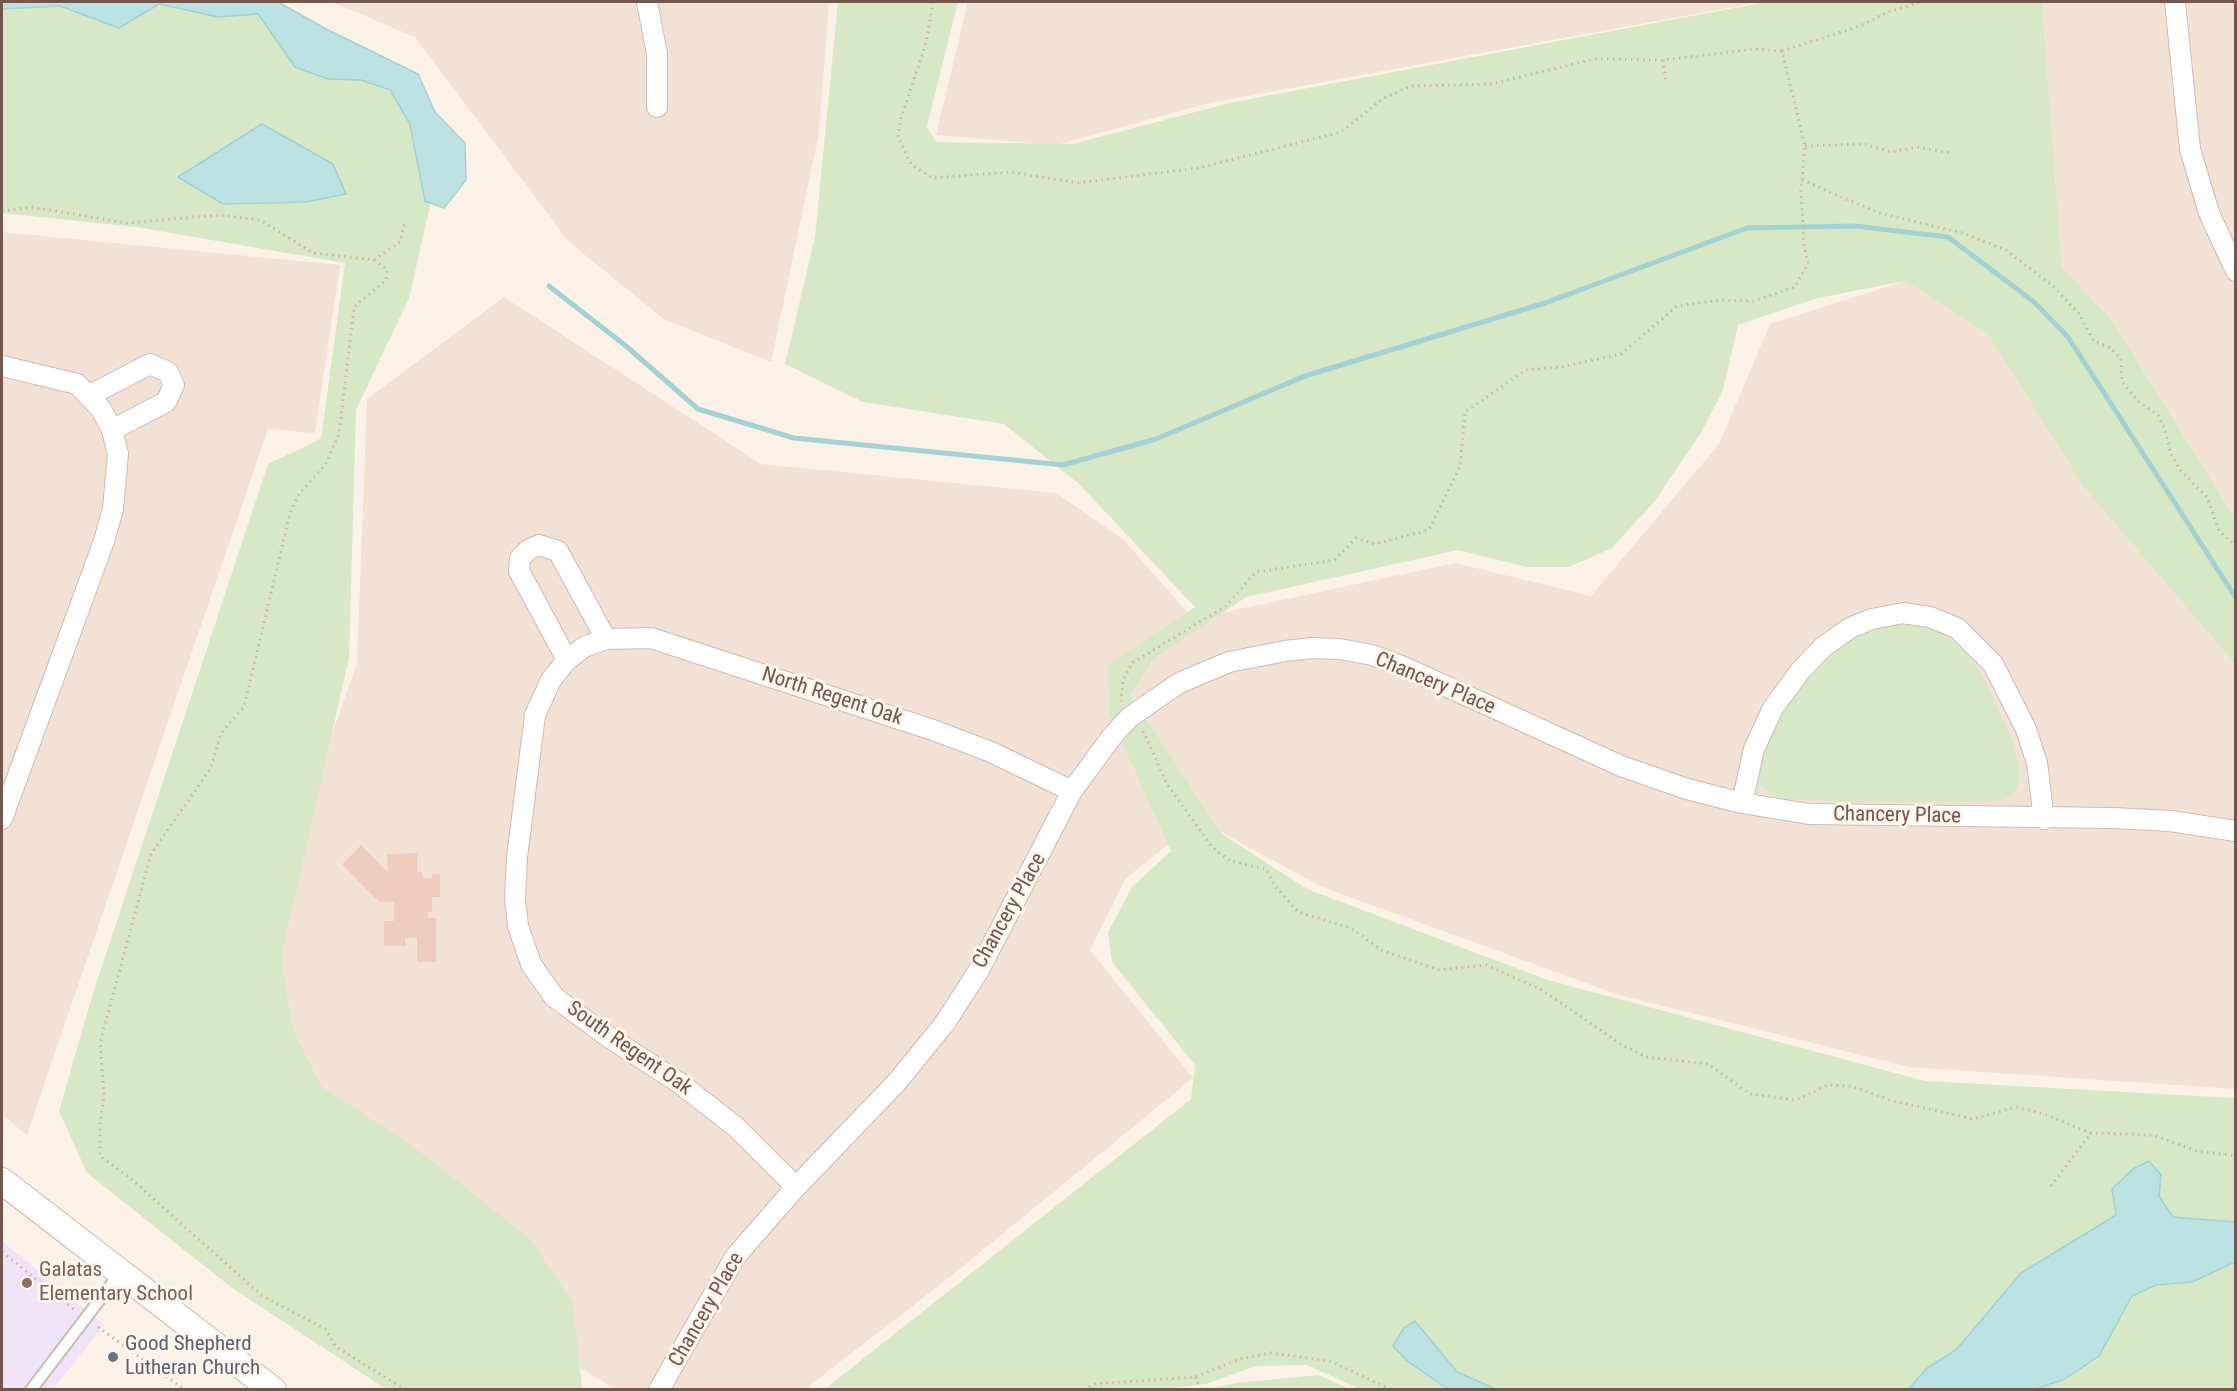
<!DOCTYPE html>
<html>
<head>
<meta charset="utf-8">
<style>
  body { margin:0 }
  #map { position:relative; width:2237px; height:1391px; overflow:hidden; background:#fbf1e7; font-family:"Roboto Condensed",sans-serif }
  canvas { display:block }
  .frame { position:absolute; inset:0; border:3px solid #73564d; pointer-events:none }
</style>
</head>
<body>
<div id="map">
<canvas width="2237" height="1391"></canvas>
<div class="frame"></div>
</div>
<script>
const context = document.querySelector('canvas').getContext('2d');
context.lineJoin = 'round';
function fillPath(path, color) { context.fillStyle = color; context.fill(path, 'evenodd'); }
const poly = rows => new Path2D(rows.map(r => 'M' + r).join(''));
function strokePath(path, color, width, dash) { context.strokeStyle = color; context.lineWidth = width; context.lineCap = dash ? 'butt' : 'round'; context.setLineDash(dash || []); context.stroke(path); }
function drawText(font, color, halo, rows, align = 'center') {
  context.font = font + ' "Roboto Condensed",sans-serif'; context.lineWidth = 6; context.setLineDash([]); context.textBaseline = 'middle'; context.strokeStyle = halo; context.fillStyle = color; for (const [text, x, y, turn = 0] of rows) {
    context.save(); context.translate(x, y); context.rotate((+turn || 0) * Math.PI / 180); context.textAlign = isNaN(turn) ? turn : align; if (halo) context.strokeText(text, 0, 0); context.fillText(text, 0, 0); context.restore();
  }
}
fillPath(poly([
  [332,2,829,2,819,133,771,362,665,320,569,242,415,37],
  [968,2,1761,2,1209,103,1056,145,936,135],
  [2042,2,2235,2,2235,518,2111,319,2062,267],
  [2,232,340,265,315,433,268,429,27,1135,2,1115],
  [1905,281,1988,334,2085,487,2235,664,2235,1089,1909,1067,1619,995,1322,887,1199,820,1125,879,1090,950,1193,1078,946,1280,805,1389,615,1389,561,1356,324,1105,256,984,290,855,357,663,367,399,504,297,761,464,1056,493,1123,539,1193,619,1455,563,1591,596,1719,444,1770,324]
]), '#f2e2d6');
fillPath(poly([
  [2,1241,104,1325,53,1389,2,1389]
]), '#eee3f7');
fillPath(poly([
  [2,2,236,2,400,72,437,176,409,298,356,410,349,658,281,958,293,1030,322,1087,415,1148,530,1239,573,1303,582,1389,386,1389,231,1287,87,1173,59,1111,94,990,268,464,321,439,345,263,136,227,2,213],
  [838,2,958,2,927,127,936,142,1072,144,1234,102,1766,2,2042,2,2062,267,2111,319,2235,518,2235,664,2084,487,1988,334,1905,281,1818,298,1738,325,1723,390,1702,431,1654,502,1612,548,1569,567,1527,567,1458,550,1246,597,1153,659,1130,695,1222,834,1307,889,1548,980,1925,1081,2235,1098,2235,1389,1362,1390,1307,1365,1256,1366,1206,1384,1159,1390,825,1389,1191,1099,1195,1065,1112,962,1108,932,1132,887,1171,851,1109,713,1108,664,1195,607,1079,484,1004,424,863,402,785,364,815,237],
  [1897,623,1924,626,1945,634,1968,654,1983,676,2013,741,2019,774,2019,784,2014,792,2005,799,1991,802,1856,802,1780,799,1768,792,1758,784,1758,775,1770,735,1793,694,1818,664,1847,640],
  [1318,1375,1350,1389,1207,1389,1237,1383]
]), '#d7e8c6');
const water = poly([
  [2,2,278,2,328,30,418,74,435,112,465,143,466,180,444,208,425,201,410,124,390,90,361,80,328,79,295,67,258,14,218,17,159,4,119,28,60,6,2,9,2,2],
  [262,124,333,164,346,194,306,202,223,204,178,177,262,124],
  [2149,1161,2161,1175,2159,1196,2173,1217,2235,1222,2235,1262,2192,1282,2156,1285,2132,1296,2099,1356,2065,1379,2036,1389,1909,1389,1926,1369,1957,1349,2021,1273,2116,1215,2112,1189,2133,1169,2149,1161],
  [1415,1321,1457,1372,1496,1389,1448,1389,1407,1361,1393,1346,1404,1328,1415,1321]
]);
fillPath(water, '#bce2e3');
strokePath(water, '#a3d2d4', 1.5);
strokePath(poly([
  [549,286,626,346,698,409,794,438,1063,465,1156,439,1305,376,1545,303,1747,228,1855,226,1948,237,2034,302,2068,337,2236,598]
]), '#a3d2d4', 5);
fillPath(poly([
  [361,845,388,873,387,854,417,853,417,872,422,872,423,878,432,878,432,874,440,874,440,897,432,897,432,912,428,912,428,918,436,918,436,962,417,962,417,938,405,938,405,946,384,946,384,921,394,921,394,902,379,902,342,864]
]), '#eecdc0');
const service = poly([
  [31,1390,120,1273]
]);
const minor = poly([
  [647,2,657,54,657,107],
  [2175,2,2190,149,2209,213,2236,271],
  [2,366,77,384,101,409,112,430,118,454,113,509,104,541,2,819],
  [90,395,150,364,168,372,174,385,166,402,112,430],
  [567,660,519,571,520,558,528,550,539,545,558,551,606,639],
  [1742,803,1754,749,1773,708,1801,670,1823,647,1850,628,1872,619,1903,613,1930,617,1957,628,1993,664,2026,729,2037,763,2044,819],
  [796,1187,736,1127,678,1082,607,1036,554,997,531,964,518,926,515,899,517,857,535,715,551,680,567,660,584,647,606,639,651,638,933,730,991,752,1072,791],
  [659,1390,735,1257,796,1187,897,1082,945,1023,979,970,1072,791,1113,735,1130,717,1179,683,1229,662,1285,651,1312,648,1340,649,1372,655,1404,667,1621,766,1687,789,1742,803,1809,814,2113,818,2170,821,2236,831]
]);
const tertiary = poly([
  [2,1181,273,1390]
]);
strokePath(service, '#cebab1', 14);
strokePath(minor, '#cebab1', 22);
strokePath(tertiary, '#cebab1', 28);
strokePath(poly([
  [933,2,926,43,900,121,898,137,911,164,932,178,1011,172,1078,183,1198,168,1341,132,1384,98,1411,86,1491,84,1594,59,1663,60,1755,49,1782,51,1805,146,1801,191,1804,245,1808,264,1795,287,1754,301,1722,300,1677,306,1621,354,1561,367,1526,370,1465,412,1460,466,1429,530,1374,544,1356,538,1335,560,1256,572,1226,606,1132,663,1123,680,1121,701],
  [1782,51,1860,26,1888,12,1920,2],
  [1663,60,1666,82],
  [1805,146,1863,144,1892,152,1916,147,1952,153],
  [1802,180,1879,213,1962,233,2006,250,2054,287,2080,315,2093,340,2112,349,2121,359,2122,382,2139,402,2158,415,2165,429,2170,452,2180,470,2207,497,2219,531,2236,546],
  [2,211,32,207,127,223,219,215,260,220,313,253,374,260,387,269,386,280,354,307,339,434,325,465,299,494,290,513,244,707,221,733,211,768,151,854,100,1043,104,1096,100,1125,100,1156,129,1177,261,1295,325,1329,336,1347,406,1390],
  [374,260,400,242,405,222],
  [1143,731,1167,784,1212,847,1230,861,1266,869,1275,886,1298,912,1351,928,1381,950,1439,970,1486,965,1542,990,1622,1045,1647,1057,1708,1064,1750,1094,1796,1100,1828,1085,1851,1086,1890,1100,1973,1119,2016,1107,2044,1114,2091,1133,2153,1135,2197,1151,2236,1156],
  [2051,1186,2091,1133],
  [2,1252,75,1310],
  [98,1327,185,1390],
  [1195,1377,1201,1390],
  [1084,1390,1094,1384,1195,1377,1240,1359,1271,1353,1330,1361,1392,1390]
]), '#d3b1a3', 3, [1.5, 4.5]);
strokePath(service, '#fff', 10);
strokePath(minor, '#fff', 20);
strokePath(tertiary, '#fff', 26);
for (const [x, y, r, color] of [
  [27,1283,6,"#8d6e63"],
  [113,1357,6,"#6b7280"]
]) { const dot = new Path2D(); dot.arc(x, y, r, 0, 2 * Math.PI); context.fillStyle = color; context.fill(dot); strokePath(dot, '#fef5ed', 2); }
drawText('21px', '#73564d', '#fef5ed', [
  ["Chancery Place",1435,684,23],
  ["North Regent Oak",832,697,18],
  ["Chancery Place",1897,816,1],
  ["Chancery Place",1010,911,-61],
  ["South Regent Oak",629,1049,35],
  ["Chancery Place",707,1310,-60]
]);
drawText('21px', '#785e54', '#fef5ed', [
  ["Galatas",39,1271],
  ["Elementary School",39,1295]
], 'left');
drawText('21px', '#5b616d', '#fef5ed', [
  ["Good Shepherd",125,1345],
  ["Lutheran Church",125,1369]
], 'left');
</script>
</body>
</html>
